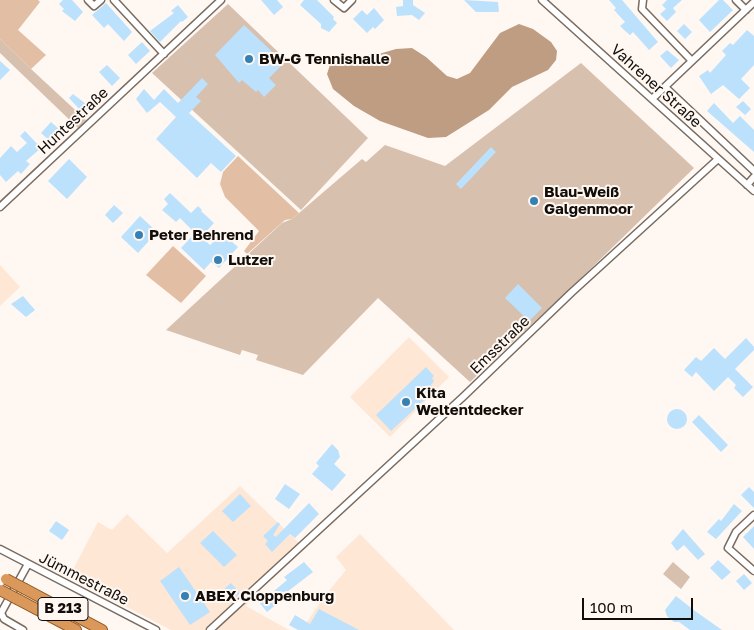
<!DOCTYPE html>
<html>
<head>
<meta charset="utf-8">
<style>
  body { margin:0 }
  #map { position:relative; width:754px; height:630px; overflow:hidden; background:#fef7f2; font-family:"Golos Text",sans-serif }
  canvas { display:block }
  .scale { position:absolute; left:582px; top:598px; width:111px; height:22px; box-sizing:border-box; border:2px solid #120d09; border-top:0; padding-left:6px; font-size:15px; line-height:18px; white-space:nowrap; color:#120d09; -webkit-text-stroke:4px #fef7f2; paint-order:stroke }
</style>
</head>
<body>
<div id="map">
<canvas width="754" height="630"></canvas>
<div class="scale">100 m</div>
</div>
<script>
const context = document.querySelector('canvas').getContext('2d');
context.lineJoin = 'round';
function fillPath(path, color) { context.fillStyle = color; context.fill(path, 'evenodd'); }
const poly = rows => new Path2D(rows.map(r => 'M' + r).join(''));
function strokePath(path, color, width, dash) { context.strokeStyle = color; context.lineWidth = width; context.lineCap = dash ? 'butt' : 'round'; context.setLineDash(dash || []); context.stroke(path); }
function drawText(font, color, halo, rows, align = 'center') {
  context.font = font + ' "Golos Text",sans-serif'; context.lineWidth = 4; context.setLineDash([]); context.textBaseline = 'middle'; context.strokeStyle = halo; context.fillStyle = color; for (const [text, x, y, turn = 0] of rows) {
    context.save(); context.translate(x, y); context.rotate((+turn || 0) * Math.PI / 180); context.textAlign = isNaN(turn) ? turn : align; if (halo) context.strokeText(text, 0, 0); context.fillText(text, 0, 0); context.restore();
  }
}
fillPath(poly([
  [0,265,20,287,0,306],
  [409,337,449,377,390,437,350,397],
  [240,486,300,544,247,593,252,598,246,606,289,630,171,630,69,577,98,522,112,530,127,514,167,553],
  [360,534,420,595,454,630,302,630,323,598,346,570,336,557]
]), '#ffe7d5');
fillPath(poly([
  [228,4,368,138,301,210,152,73],
  [0,39,31,69,86,120,78,128,0,53],
  [581,63,694,168,576,283,470,382,378,298,303,375,256,360,258,355,242,350,240,355,166,330,282,223,292,219,362,159,366,162,385,145,445,166],
  [673,562,690,577,681,589,663,574]
]), '#d8c0ae');
fillPath(poly([
  [0,0,38,0,40,2,18,30,46,55,31,69,0,39],
  [238,156,299,213,292,219,285,220,247,254,244,251,259,231,225,197,220,184,223,172],
  [173,246,206,276,181,303,146,275]
]), '#e2bfa4');
fillPath(poly([
  [519,24,533,29,551,42,557,51,556,60,548,70,512,87,489,110,446,137,428,138,380,121,354,106,333,89,327,74,331,62,344,58,372,56,396,49,412,48,426,57,447,76,457,79,470,73,500,33]
]), '#be9d82');
fillPath(poly([
  [63,0,72,0,83,12,75,21,62,11,64,9,59,4],
  [261,0,277,0,283,7,274,15],
  [304,0,317,0,334,17,333,19,337,23,329,32,321,28,321,24,300,5],
  [403,0,413,0,413,5,425,13,419,20,412,15,397,16,396,7,403,6],
  [464,0,498,2,499,12,476,12],
  [609,0,622,0,658,42,649,50,633,32,630,35,624,30,620,26,625,22,614,10,616,8],
  [667,0,682,0,673,8,676,12,667,21,660,14,666,9,662,5],
  [719,0,723,0,733,10,710,32,699,20],
  [106,3,132,32,124,41,108,24,104,28,92,15],
  [178,5,188,17,182,22,181,21,160,42,150,31,174,13,171,11],
  [374,8,384,20,375,29,373,27,367,33,353,19,362,10,367,15],
  [684,24,692,32,685,39,677,31],
  [244,25,284,63,269,78,276,85,264,97,258,90,256,92,242,80,239,83,215,55],
  [747,30,754,36,754,65,741,79,750,88,739,99,723,85,711,94,699,76,708,70,710,73,726,55,722,51,730,43,733,45],
  [142,42,150,51,136,64,128,55],
  [667,50,679,60,671,68,660,56],
  [0,61,10,70,0,80],
  [107,65,120,78,112,86,99,72],
  [202,78,208,84,196,97,201,101,189,113,236,156,221,172,211,163,197,178,156,139,176,117,160,102,147,113,136,99,144,89,154,100,164,89,178,103],
  [73,94,90,107,83,113,69,98],
  [743,101,751,109,745,115,736,107],
  [714,103,733,123,740,116,754,130,754,152,707,111],
  [51,122,60,130,50,141,41,133],
  [25,131,41,148,26,161,30,164,21,174,18,171,6,182,0,175,0,158,11,146,17,152,27,143,20,136],
  [491,147,496,152,461,189,456,184],
  [69,159,87,177,67,199,48,181],
  [170,193,191,213,198,206,202,210,201,211,214,223,201,237,210,245,223,234,238,247,219,268,211,262,204,270,181,248,195,233,180,218,176,222,162,210,168,204,164,199],
  [114,205,123,213,113,223,105,215],
  [140,216,157,232,138,253,121,237],
  [518,284,542,308,529,321,505,298],
  [23,296,35,310,26,317,11,304],
  [746,338,754,347,754,350,735,369,753,387,743,397,734,388,736,385,728,377,714,391,696,372,692,377,684,370,696,357,701,361,714,348,725,359],
  [426,367,434,376,432,378,434,381,431,385,435,390,391,431,376,415],
  '667 419a10 10 0 1 1 20 0a10 10 0 1 1-20 0Z',
  [699,415,728,445,721,452,692,422],
  [332,444,338,450,340,457,334,464,346,475,332,491,312,474,319,466,316,463],
  [285,484,300,494,289,509,275,499],
  [749,487,754,492,754,508,741,495],
  [240,494,251,506,233,522,222,511],
  [309,503,319,514,295,538,290,534,272,552,265,544,268,541,263,536,278,522,280,524,273,535,276,537],
  [734,504,742,511,716,539,707,532,719,519,721,521],
  [56,521,69,530,62,540,49,531],
  [754,526,754,549,743,537],
  [683,529,705,554,698,560,684,545,677,551,671,543],
  [213,531,237,555,224,567,200,543],
  [718,560,731,572,722,580,710,568],
  [304,562,313,572,287,592,289,594,267,612,258,601,265,595,267,597,287,580,284,577],
  [179,567,210,612,190,625,160,581],
  [744,574,752,583,744,590,736,581],
  [231,583,240,593,232,600,223,590],
  [676,596,695,611,722,630,690,630,679,622,674,622,667,616,665,610],
  [319,609,359,630,298,630,289,625,295,615,310,624]
]), '#bce1fd');
const minor = poly([
  [88,0,94,6,101,0],
  [114,0,164,54],
  [334,0,344,8,352,0],
  [542,0,754,191],
  [643,0,642,9,692,61],
  [736,0,746,10],
  [665,87,754,171],
  [652,99,754,2],
  [747,185,754,177],
  [0,207,221,0],
  [754,515,736,532,728,548,754,571],
  [0,549,156,630],
  [23,630,4,619,1,613,28,564],
  [210,630,464,396,571,293,718,159]
]);
const trunk = poly([
  [25,589,102,630],
  [19,600,76,630]
]);
strokePath(minor, '#796b5f', 9);
strokePath(trunk, '#8e5622', 12);
strokePath(minor, '#fff', 6);
strokePath(trunk, '#da985a', 10);
const trunkBridge = poly([
  [6,579,25,589],
  [0,590,19,600]
]);
strokePath(trunkBridge, '#8e5622', 12, []);
strokePath(trunkBridge, '#da985a', 10);
for (const [x, y, r, color] of [
  [249,59,5,"#3581b4"],
  [534,201,5,"#3581b4"],
  [139,235,5,"#3581b4"],
  [218,260,5,"#3581b4"],
  [406,402,5,"#3581b4"],
  [185,596,5,"#3581b4"]
]) { const dot = new Path2D(); dot.arc(x, y, r, 0, 2 * Math.PI); context.fillStyle = color; context.fill(dot); strokePath(dot, '#fef7f2', 2); }
for (const [x, y, w] of [
  [63,609,50]
]) { const box = new Path2D(); box.roundRect(x - w / 2, y - 11.5, w, 23, 4); context.fillStyle = '#fef7f2'; context.fill(box); strokePath(box, '#120d09', 1); }
drawText('bold 14px', '#120d09', null, [
  ["B 213",63,609]
]);
drawText('bold 15px', '#120d09', '#fef7f2', [
  ["BW-G Tennishalle",259,59],
  ["Blau-Weiß",544,192],
  ["Galgenmoor",544,209],
  ["Peter Behrend",149,235],
  ["Lutzer",228,260],
  ["Kita",416,393],
  ["Weltentdecker",416,410],
  ["ABEX Cloppenburg",195,596]
], 'left');
drawText('15px', '#120d09', '#fef7f2', [
  ["Vahrener Straße",656,86,42],
  ["Huntestraße",73,121,-43],
  ["Emsstraße",500,345,-44],
  ["Jümmestraße",84,579,27]
]);
</script>
</body>
</html>
